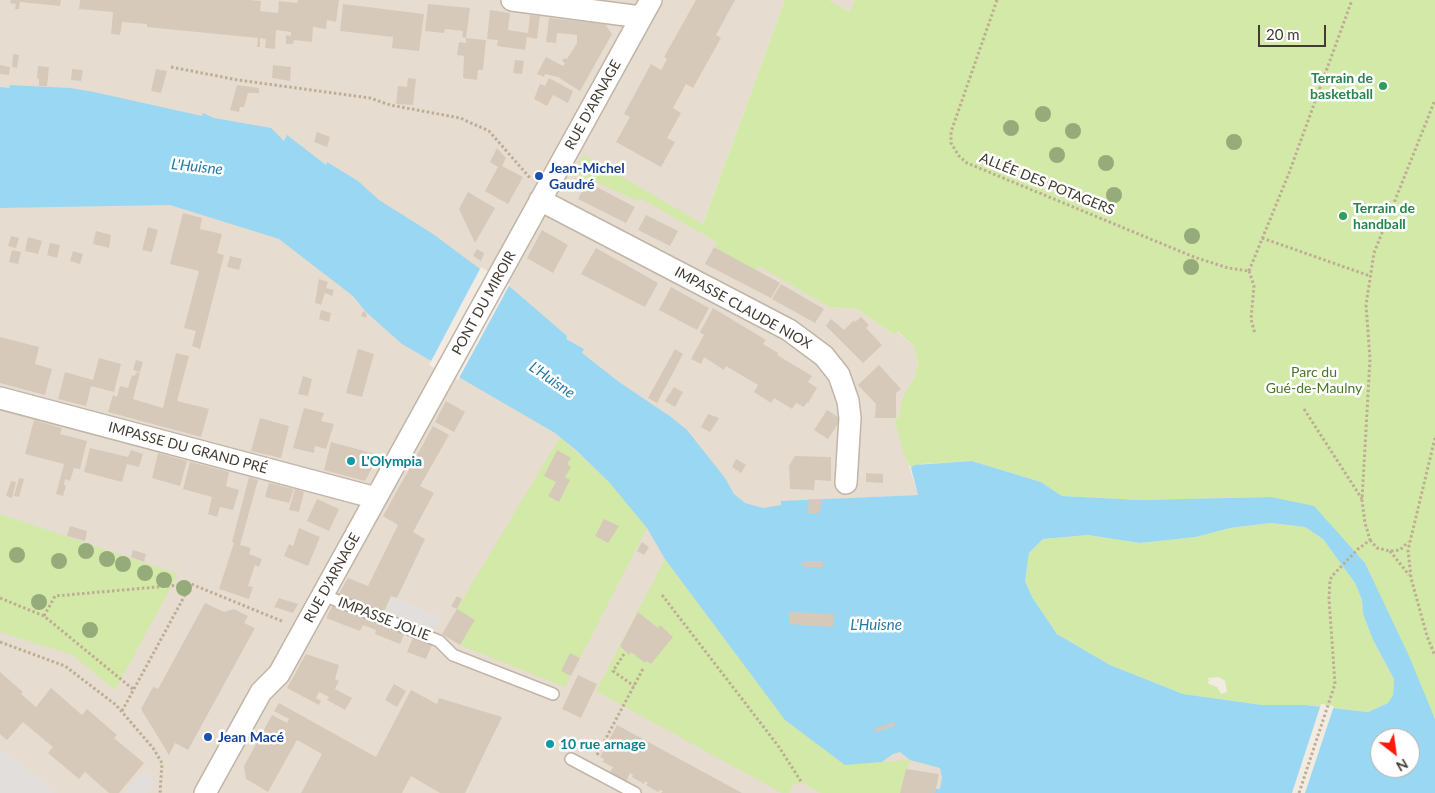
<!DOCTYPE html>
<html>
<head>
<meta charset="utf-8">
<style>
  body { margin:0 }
  #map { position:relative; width:1435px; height:793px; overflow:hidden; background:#f2ebe2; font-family:Lato,sans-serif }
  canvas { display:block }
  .north { position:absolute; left:1370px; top:728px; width:50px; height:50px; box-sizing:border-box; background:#fff; border:1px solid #b4b1ad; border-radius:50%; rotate:150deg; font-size:14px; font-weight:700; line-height:20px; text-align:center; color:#433b32 }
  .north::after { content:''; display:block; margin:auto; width:18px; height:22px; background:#ff180c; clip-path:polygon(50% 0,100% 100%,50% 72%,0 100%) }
  .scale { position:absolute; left:1258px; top:25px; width:68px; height:22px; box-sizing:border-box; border:2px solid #433b32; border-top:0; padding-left:6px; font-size:15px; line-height:18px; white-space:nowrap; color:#433b32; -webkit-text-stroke:4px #fff; paint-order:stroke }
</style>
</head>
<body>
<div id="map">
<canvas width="1435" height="793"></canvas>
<div class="north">N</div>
<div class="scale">20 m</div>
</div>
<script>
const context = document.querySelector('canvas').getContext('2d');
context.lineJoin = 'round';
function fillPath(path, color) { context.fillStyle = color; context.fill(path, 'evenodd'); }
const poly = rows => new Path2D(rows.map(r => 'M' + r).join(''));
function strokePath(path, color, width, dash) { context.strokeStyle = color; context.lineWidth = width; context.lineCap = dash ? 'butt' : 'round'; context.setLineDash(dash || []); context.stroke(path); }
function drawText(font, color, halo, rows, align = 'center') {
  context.font = font + ' Lato,sans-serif'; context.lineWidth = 5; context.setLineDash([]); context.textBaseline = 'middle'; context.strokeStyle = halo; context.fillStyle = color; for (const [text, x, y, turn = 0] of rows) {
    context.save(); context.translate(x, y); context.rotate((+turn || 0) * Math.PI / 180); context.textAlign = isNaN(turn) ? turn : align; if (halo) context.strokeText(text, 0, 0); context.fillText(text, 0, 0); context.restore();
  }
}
fillPath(poly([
  [0,0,785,0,700,232,718,242,714,247,756,270,759,265,829,307,857,309,893,334,897,332,914,346,918,364,915,377,902,398,899,417,894,418,918,495,838,499,1253,793,0,793],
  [829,0,855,0,849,12]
]), '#e6ddd0');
fillPath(poly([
  [785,0,829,0,849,12,855,0,1435,0,1435,719,1365,563,1339,535,1271,497,1139,500,1062,496,1041,482,972,461,921,464,911,468,904,455,894,418,899,417,902,398,915,377,918,363,914,346,898,332,893,334,857,309,829,307,759,266,756,270,714,247,717,242,640,198,638,201,574,172,584,155,703,224],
  [560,437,609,482,647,528,565,687,460,645,457,609],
  [0,514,178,574,115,690,73,655,0,632],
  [1271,523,1305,527,1323,539,1355,583,1362,600,1363,614,1373,640,1394,679,1393,695,1388,703,1368,712,1305,705,1262,705,1183,694,1110,665,1057,634,1032,597,1025,581,1029,553,1043,539,1088,535,1140,543,1196,537,1230,528],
  [1219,677,1225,681,1227,692,1221,694,1217,687,1207,683,1209,681,1208,678],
  [665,559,785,720,845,765,910,760,900,793,821,793,802,783,793,785,789,793,782,793,596,691]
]), '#d2e9a8');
fillPath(poly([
  [391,596,440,617,433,630,385,610],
  [3,750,56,793,0,793,0,753],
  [144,771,156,782,147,793,125,793]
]), '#e2dedb');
fillPath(poly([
  [10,85,70,88,94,92,202,116,203,113,214,118,271,128,284,141,287,135,326,165,327,162,358,181,379,200,433,234,480,269,509,286,567,336,566,339,584,349,582,353,619,382,671,417,687,430,725,478,734,494,745,503,763,508,781,505,781,501,918,495,911,468,914,465,972,461,1041,482,1062,496,1139,500,1271,497,1314,506,1365,563,1409,656,1435,719,1435,793,929,793,930,789,940,789,942,778,940,768,910,760,900,752,893,754,882,762,845,765,785,720,665,559,647,528,609,482,576,450,555,433,402,344,366,312,353,296,279,239,170,205,0,208,0,87,9,88],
  [1271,523,1305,527,1323,539,1355,583,1362,600,1363,614,1373,640,1394,679,1393,695,1388,703,1368,712,1305,705,1262,705,1183,694,1110,665,1057,634,1032,597,1025,581,1029,553,1043,539,1088,535,1140,543,1196,537,1230,528],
  [1380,738,1410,738,1410,768,1380,768]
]), '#9ad7f2');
fillPath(poly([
  [481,267,510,284,458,380,429,365],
  [1321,704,1334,706,1305,793,1292,793]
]), '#f2ebe2');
fillPath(poly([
  [11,0,61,0,60,6,20,2,19,9,15,9,16,4,10,3],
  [80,0,249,0,261,1,260,11,278,13,279,1,297,3,298,0,339,0,336,22,327,20,326,29,313,27,312,42,294,40,293,44,286,44,286,35,291,36,291,32,276,30,275,49,265,48,266,39,260,38,260,47,257,47,258,38,147,27,147,24,122,22,120,35,111,34,113,12,79,9],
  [696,0,735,0,716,35,721,38,693,88,686,84,673,108,681,113,667,138,675,142,661,167,616,142,630,117,624,114,651,64,661,70,667,59,664,57],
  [343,4,424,14,419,51,392,48,393,37,340,31],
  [428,4,470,8,466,38,462,37,463,31,445,29,444,33,425,31],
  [490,10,510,13,508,30,528,33,530,15,540,16,537,39,527,37,525,50,497,46,498,40,487,39],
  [549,18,605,24,612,34,580,91,558,77,545,74,544,77,537,74,546,57,563,66,565,63,562,61,564,58,567,59,577,43,577,35,557,33,556,43,546,42],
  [466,38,486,40,483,70,478,70,477,80,463,78,464,56,457,55,459,42,466,43],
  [13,54,19,55,17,68,12,67],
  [515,60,524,61,522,74,513,73],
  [0,65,10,67,9,75,0,74],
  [273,65,291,67,290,81,272,78],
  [38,66,49,67,47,86,39,86,39,79,37,78],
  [72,69,83,70,81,81,71,80],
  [156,69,167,71,161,93,151,91],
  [408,78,416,79,413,105,396,104,398,86,407,87],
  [549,78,573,91,568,103,553,95,547,106,534,99,540,84,545,86],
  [237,85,259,88,259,93,248,93,244,107,240,107,239,112,230,110],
  [317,132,330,137,327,147,314,142],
  [497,148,506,158,502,166,523,177,508,204,485,191,498,167,490,162],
  [587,182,635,207,626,223,578,199],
  [468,192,495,208,475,243,459,209],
  [183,213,202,218,200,229,222,234,217,253,224,255,200,349,192,346,196,331,184,328,199,271,170,264],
  [646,215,678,231,670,246,638,230],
  [148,227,158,230,152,252,142,250],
  [542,230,568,245,553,273,527,258],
  [96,231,111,235,109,248,93,244],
  [11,236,19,238,16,248,8,246],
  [28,237,42,241,38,254,25,251],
  [50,243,60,245,57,258,47,255],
  [714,247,780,283,771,298,705,264],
  [596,248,658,283,645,307,581,274],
  [477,249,484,253,481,261,473,256],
  [12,250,21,252,18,264,9,262],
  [73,251,83,254,80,264,70,261],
  [230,256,242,259,239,270,227,267],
  [319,279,328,282,326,288,334,290,332,296,325,293,321,305,315,303],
  [781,284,824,309,815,323,772,299],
  [671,287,709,308,697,330,659,310],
  [713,308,766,340,763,344,778,353,777,355,812,376,808,382,817,388,808,403,807,402,804,407,796,403,792,409,774,398,771,403,754,392,758,385,726,366,724,370,704,357,701,364,691,359,704,335,700,332],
  [321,310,331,313,329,322,319,319],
  [363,311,367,314,366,318,361,316],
  [861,317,869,325,866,328,882,345,863,363,826,326,831,319,844,330,854,320,855,322],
  [0,337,39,347,35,364,52,369,45,395,0,383],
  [358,349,374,354,362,397,346,393],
  [675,349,683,354,657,403,648,398],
  [176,353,189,356,177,401,209,409,201,437,108,412,113,395,117,397,120,386,128,388,132,375,135,376,136,372,140,373,133,399,163,408],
  [99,358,121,364,114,392,91,386,86,406,58,399,65,372,93,380],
  [136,360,143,362,140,372,133,370],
  [879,365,901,389,896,393,896,418,875,418,876,404,858,385],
  [303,376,312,379,308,396,298,394],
  [674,387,683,392,675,407,665,401],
  [446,401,465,412,454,432,435,422],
  [304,408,324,413,321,421,334,424,326,449,315,446,314,453,293,448],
  [827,410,841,419,828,439,814,430],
  [708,414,719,418,710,432,701,427],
  [260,418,289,426,281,458,251,451],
  [34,420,62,428,60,434,87,441,80,469,74,468,70,481,65,479,64,485,66,486,63,496,56,494,64,464,25,454],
  [433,426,449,435,420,486,434,493,413,532,425,539,397,598,391,596,383,614,338,595,348,578,368,586,398,525,383,516],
  [331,442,379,455,365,481,324,470],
  [90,448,128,457,131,450,143,454,139,467,127,464,122,482,84,472],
  [557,450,571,458,567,464,571,467,565,477,570,480,559,502,548,496,556,482,544,476],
  [158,453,187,461,180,486,152,478],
  [795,456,831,457,831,481,815,480,814,490,790,489,789,466],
  [736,459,746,465,741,473,732,467],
  [190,462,229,472,226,486,239,490,233,510,220,507,217,517,208,514,212,497,183,489],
  [866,473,883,474,883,483,866,482],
  [249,477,258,480,240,545,251,548,249,554,262,559,259,567,255,565,248,586,253,587,249,599,219,589,234,543,232,542],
  [19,478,24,479,19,497,14,496],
  [11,481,16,482,12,498,6,496],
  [269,483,294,489,289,503,265,497],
  [295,489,304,492,299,512,289,510],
  [317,499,339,509,329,531,307,521],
  [809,499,821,500,820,513,808,513],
  [604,519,619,526,608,543,595,536],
  [70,526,87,531,85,541,67,536],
  [299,528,320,537,308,566,284,556,289,544,293,546],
  [642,542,649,547,644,555,637,551],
  [133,550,146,554,144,562,131,557],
  [823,561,823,567,804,567,801,564,804,562],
  [457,596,462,599,457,609,451,606],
  [279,598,298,604,293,613,274,607],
  [205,603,224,612,234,609,248,616,244,623,255,628,188,750,175,743,169,755,141,709,153,687,158,689],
  [333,605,404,634,400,644,375,634,376,630,363,625,360,631,326,618],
  [457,609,475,620,460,645,442,634],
  [638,612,658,628,660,625,673,637,651,664,647,661,645,663,631,652,629,655,620,646],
  [789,612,834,614,833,627,789,624],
  [413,637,432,645,426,659,407,652],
  [570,653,580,658,571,676,561,671],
  [306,654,339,665,335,679,339,681,335,689,352,698,345,710,327,700,329,697,319,692,316,698,321,701,319,705,287,688],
  [0,672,23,692,21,694,36,707,51,688,82,715,87,709,117,735,114,738,144,763,119,793,109,793,85,772,79,779,48,753,53,747,23,722,7,740,0,734],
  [578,675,597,684,581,718,562,709],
  [394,684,406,691,397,707,385,700],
  [411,690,437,704,439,698,502,717,465,793,440,793,411,776,402,793,301,793,322,754,297,740,268,792,246,779,244,766,272,715,287,723,289,719,274,711,279,703,376,757],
  [894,722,895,726,875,732,874,729],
  [617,725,742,793,661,793,663,791,660,790,658,792,646,785,648,783,645,781,644,784,632,777,633,775,630,773,626,782,610,773,613,767,603,762,604,759,600,757],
  [906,769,939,774,935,793,900,793]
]), '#d7c9ba');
const lane = poly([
  [323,595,439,641,453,655,553,694],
  [571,759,635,793]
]);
const street = poly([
  [512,0,641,17],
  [540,200,789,330,824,356,839,375,848,401,850,418,846,483],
  [0,398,376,498],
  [205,793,261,692,279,674,651,0]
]);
strokePath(lane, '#c0b5a7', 14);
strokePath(street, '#c0b5a7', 24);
strokePath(poly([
  [997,0,951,132,951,143,959,156,967,163,1194,257,1228,268,1249,271],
  [171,67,238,80,370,98,390,105,460,118,489,131,530,178],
  [1262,238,1370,276],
  [1249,271,1289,173,1352,0],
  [1249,271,1254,286,1251,319,1255,334],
  [1304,409,1362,499],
  [1435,438,1408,550,1411,578,1427,636,1435,656],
  [1370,540,1377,548,1390,551,1400,550,1408,542],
  [1390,551,1409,575],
  [662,595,779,747,802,783],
  [0,598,44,616,134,690],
  [44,616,55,596,191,584,284,622],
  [0,642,65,666,116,705,153,748,162,763,160,793],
  [624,654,613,671,634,686],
  [122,711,191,584],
  [597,755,644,667],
  [1299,793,1335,684,1329,599,1330,580,1332,576,1358,549,1370,540,1365,523,1362,500,1370,359,1366,305,1374,253,1435,100]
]), '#c0ac95', 3, [2.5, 2.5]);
strokePath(lane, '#fff', 11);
strokePath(street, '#fff', 21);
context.fillStyle = '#96ab7a';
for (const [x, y] of [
  [1043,114],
  [1011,128],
  [1073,131],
  [1234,142],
  [1057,155],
  [1106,163],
  [1114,195],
  [1192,236],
  [1191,267],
  [86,551],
  [17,555],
  [107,559],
  [59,561],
  [123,564],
  [145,573],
  [164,580],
  [184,588],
  [39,602],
  [90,630]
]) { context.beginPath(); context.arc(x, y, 8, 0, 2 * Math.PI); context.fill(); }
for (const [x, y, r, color] of [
  [1383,86,5,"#2e9e5b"],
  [539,176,5,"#1a4fb4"],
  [1343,216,5,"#2e9e5b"],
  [351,461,5,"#0f9aa8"],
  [208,737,5,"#1a4fb4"],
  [550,744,5,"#0f9aa8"]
]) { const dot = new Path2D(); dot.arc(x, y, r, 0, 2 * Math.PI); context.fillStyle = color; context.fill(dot); strokePath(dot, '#fff', 2); }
drawText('bold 14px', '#27864d', '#fff', [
  ["Terrain de",1373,78],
  ["basketball",1373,94],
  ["Terrain de",1353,208,"left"],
  ["handball",1353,224,"left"]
], 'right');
drawText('14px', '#433b32', '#fff', [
  ["RUE D'ARNAGE",593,105,-61],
  ["ALLÉE DES POTAGERS",1047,184,22],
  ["PONT DU MIROIR",484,303,-61],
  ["IMPASSE CLAUDE NIOX",743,308,29],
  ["IMPASSE DU GRAND PRÉ",188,448,15],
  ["RUE D'ARNAGE",332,578,-61],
  ["IMPASSE JOLIE",384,619,21]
]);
drawText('bold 14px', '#164399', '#fff', [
  ["Jean-Michel",549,168],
  ["Gaudré",549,184],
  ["Jean Macé",218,737]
], 'left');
drawText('14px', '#4b7624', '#fff', [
  ["Parc du",1314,372],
  ["Gué-de-Maulny",1314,388]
]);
drawText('bold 14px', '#0d838f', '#fff', [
  ["L'Olympia",361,461],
  ["10 rue arnage",560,744]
], 'left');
drawText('italic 15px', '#267aa2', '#fff', [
  ["L'Huisne",197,167,6],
  ["L'Huisne",552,380,35],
  ["L'Huisne",876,625]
]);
</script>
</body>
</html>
